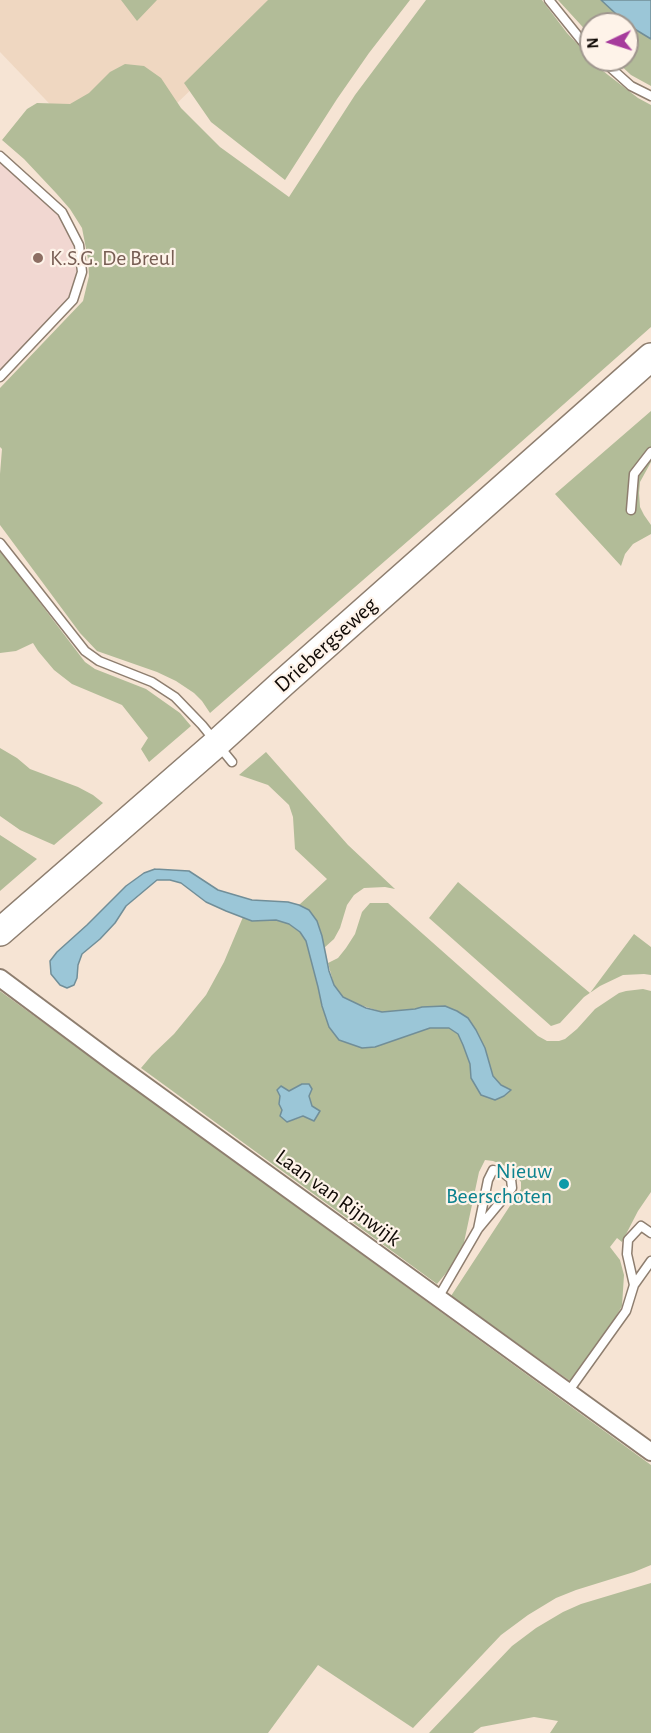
<!DOCTYPE html>
<html>
<head>
<meta charset="utf-8">
<style>
  body { margin:0 }
  #map { position:relative; width:651px; height:1733px; overflow:hidden; background:#f6e4d4; font-family:"Alegreya Sans",sans-serif }
  canvas { display:block }
  .north { position:absolute; left:579px; top:12px; width:60px; height:60px; box-sizing:border-box; background:#fef3e9; border:2px solid #9f968e; border-radius:50%; rotate:266deg; font-size:16px; font-weight:700; line-height:24px; text-align:center; color:#100a06 }
  .north::after { content:''; display:block; margin:auto; width:21px; height:27px; background:#a63b9c; clip-path:polygon(50% 0,100% 100%,50% 72%,0 100%) }
</style>
</head>
<body>
<div id="map">
<canvas width="651" height="1733"></canvas>
<div class="north">N</div>
</div>
<script>
const context = document.querySelector('canvas').getContext('2d');
context.lineJoin = 'round';
function fillPath(path, color) { context.fillStyle = color; context.fill(path, 'evenodd'); }
const poly = rows => new Path2D(rows.map(r => 'M' + r).join(''));
function strokePath(path, color, width, dash) { context.strokeStyle = color; context.lineWidth = width; context.lineCap = dash ? 'butt' : 'round'; context.setLineDash(dash || []); context.stroke(path); }
function drawText(font, color, halo, rows, align = 'center') {
  context.font = font + ' "Alegreya Sans",sans-serif'; context.lineWidth = 4.5; context.setLineDash([]); context.textBaseline = 'middle'; context.strokeStyle = halo; context.fillStyle = color; for (const [text, x, y, turn = 0] of rows) {
    context.save(); context.translate(x, y); context.rotate((+turn || 0) * Math.PI / 180); context.textAlign = isNaN(turn) ? turn : align; if (halo) context.strokeText(text, 0, 0); context.fillText(text, 0, 0); context.restore();
  }
}
fillPath(poly([
  [0,0,284,0,173,107,65,120,0,52]
]), '#efd7c1');
fillPath(poly([
  [0,162,57,212,74,245,78,272,67,303,0,371]
]), '#f1d7d1');
fillPath(poly([
  [121,0,157,0,137,21],
  [268,0,410,0,369,53,337,99,285,180,211,122,184,83],
  [426,0,542,0,567,33,603,71,638,98,651,105,651,327,477,481,210,713,202,701,194,693,176,681,157,672,97,651,80,633,0,525,0,474,2,449,0,447,0,388,83,301,89,276,88,259,82,228,70,209,56,193,24,159,2,140,27,109,37,103,70,104,89,93,110,72,125,64,144,66,161,78,181,108,220,147,289,197,355,95],
  [558,0,601,0,627,24,591,24,591,36],
  [627,24,651,39,651,86,631,75,615,60,627,60],
  [651,411,651,462,640,482,639,493,640,507,644,515,651,525,651,534,633,544,625,554,621,566,555,494],
  [0,550,85,662,95,669,146,689,180,713,191,726,149,762,141,749,148,738,122,705,72,684,54,670,38,651,33,643,16,651,0,653],
  [0,748,17,758,30,769,78,787,93,795,103,803,54,845,20,830,0,816],
  [266,752,348,845,395,889,385,887,364,888,354,895,347,905,340,928,334,939,324,948,317,921,309,910,299,905,327,879,295,849,293,817,289,805,268,785,239,775],
  [0,835,37,859,0,891],
  [458,882,590,993,634,934,651,947,651,975,644,974,623,975,600,986,584,997,560,1023,551,1026,429,918],
  [370,903,388,903,538,1036,547,1041,559,1041,565,1039,577,1029,595,1009,619,993,626,991,643,989,651,991,651,1192,638,1211,622,1242,617,1238,610,1247,620,1260,624,1275,622,1306,604,1337,570,1381,451,1296,521,1189,521,1182,510,1168,493,1161,485,1160,479,1172,463,1247,452,1266,437,1284,141,1068,152,1055,174,1034,206,995,224,962,243,917,252,921,276,920,289,924,300,932,306,941,318,987,322,1006,329,1027,339,1040,362,1048,375,1047,430,1028,449,1028,458,1034,463,1045,470,1064,471,1078,481,1095,495,1100,501,1085,493,1076,485,1048,468,1018,422,1007,415,1009,382,1012,354,1003,343,997,334,985,328,963,338,958,346,948,355,934,362,912],
  [302,1084,309,1096,312,1106,320,1111,293,1120,279,1104,280,1096],
  [0,991,651,1465,651,1565,634,1572,576,1590,556,1598,528,1615,501,1635,413,1728,318,1665,268,1733,0,1733],
  [651,1583,651,1733,550,1733,558,1721,534,1717,481,1727,473,1733,429,1733,512,1646,536,1628,563,1612,581,1604]
]), '#b2bc98');
const water = poly([
  [601,0,651,0,651,39,628,25,601,0],
  [155,869,189,871,218,890,252,900,288,902,299,905,309,910,317,921,322,936,329,971,334,985,343,997,366,1008,382,1012,415,1009,422,1007,445,1006,457,1011,468,1018,476,1030,485,1048,493,1076,501,1085,511,1090,504,1096,495,1100,481,1095,471,1078,470,1064,463,1045,458,1034,449,1028,430,1028,375,1047,362,1048,339,1040,329,1027,322,1006,318,987,306,941,300,932,289,924,276,920,252,921,226,911,206,902,181,883,170,880,157,880,126,906,115,923,100,939,82,954,78,965,77,978,74,985,67,988,60,985,51,974,50,961,57,952,87,925,126,886,144,873,155,869],
  [302,1084,309,1084,312,1089,309,1096,312,1106,320,1111,314,1121,303,1116,287,1122,280,1116,282,1110,279,1104,280,1096,277,1090,281,1086,289,1091,302,1084]
]);
fillPath(water, '#9bc6d7');
strokePath(water, '#718e98', 1.5);
const service = poly([
  [549,0,582,41,591,50],
  [602,60,631,86,651,96],
  [0,156,62,212,79,245,82,272,73,300,0,377],
  [631,510,634,474,651,452],
  [0,543,85,651,99,661,152,682,175,697,202,725,232,762],
  [634,1285,651,1261],
  [438,1298,478,1229,512,1188,511,1179,502,1172,493,1170,488,1180,478,1229],
  [568,1392,626,1311,634,1285,627,1254,628,1240,641,1226,651,1233]
]);
const minor = poly([
  [0,978,114,1063,651,1452]
]);
const primary = poly([
  [0,932,217,743,284,682,651,357]
]);
strokePath(service, '#8e7e6f', 11);
strokePath(minor, '#8e7e6f', 20);
strokePath(primary, '#8e7e6f', 30);
strokePath(service, '#fff', 8);
strokePath(minor, '#fff', 16);
strokePath(primary, '#fff', 27);
for (const [x, y, r, color] of [
  [38,258,6,"#8d6e63"],
  [564,1184,6,"#0f9aa8"]
]) { const dot = new Path2D(); dot.arc(x, y, r, 0, 2 * Math.PI); context.fillStyle = color; context.fill(dot); strokePath(dot, '#fef3e9', 2); }
drawText('22px', '#785e54', '#fef3e9', [
  ["K.S.G. De Breul",50,258]
], 'left');
drawText('22px', '#100a06', '#fef3e9', [
  ["Driebergseweg",326,645,-42],
  ["Laan van Rijnwijk",338,1198,36]
]);
drawText('22px', '#0d838f', '#fef3e9', [
  ["Nieuw",552,1171],
  ["Beerschoten",552,1196]
], 'right');
</script>
</body>
</html>
